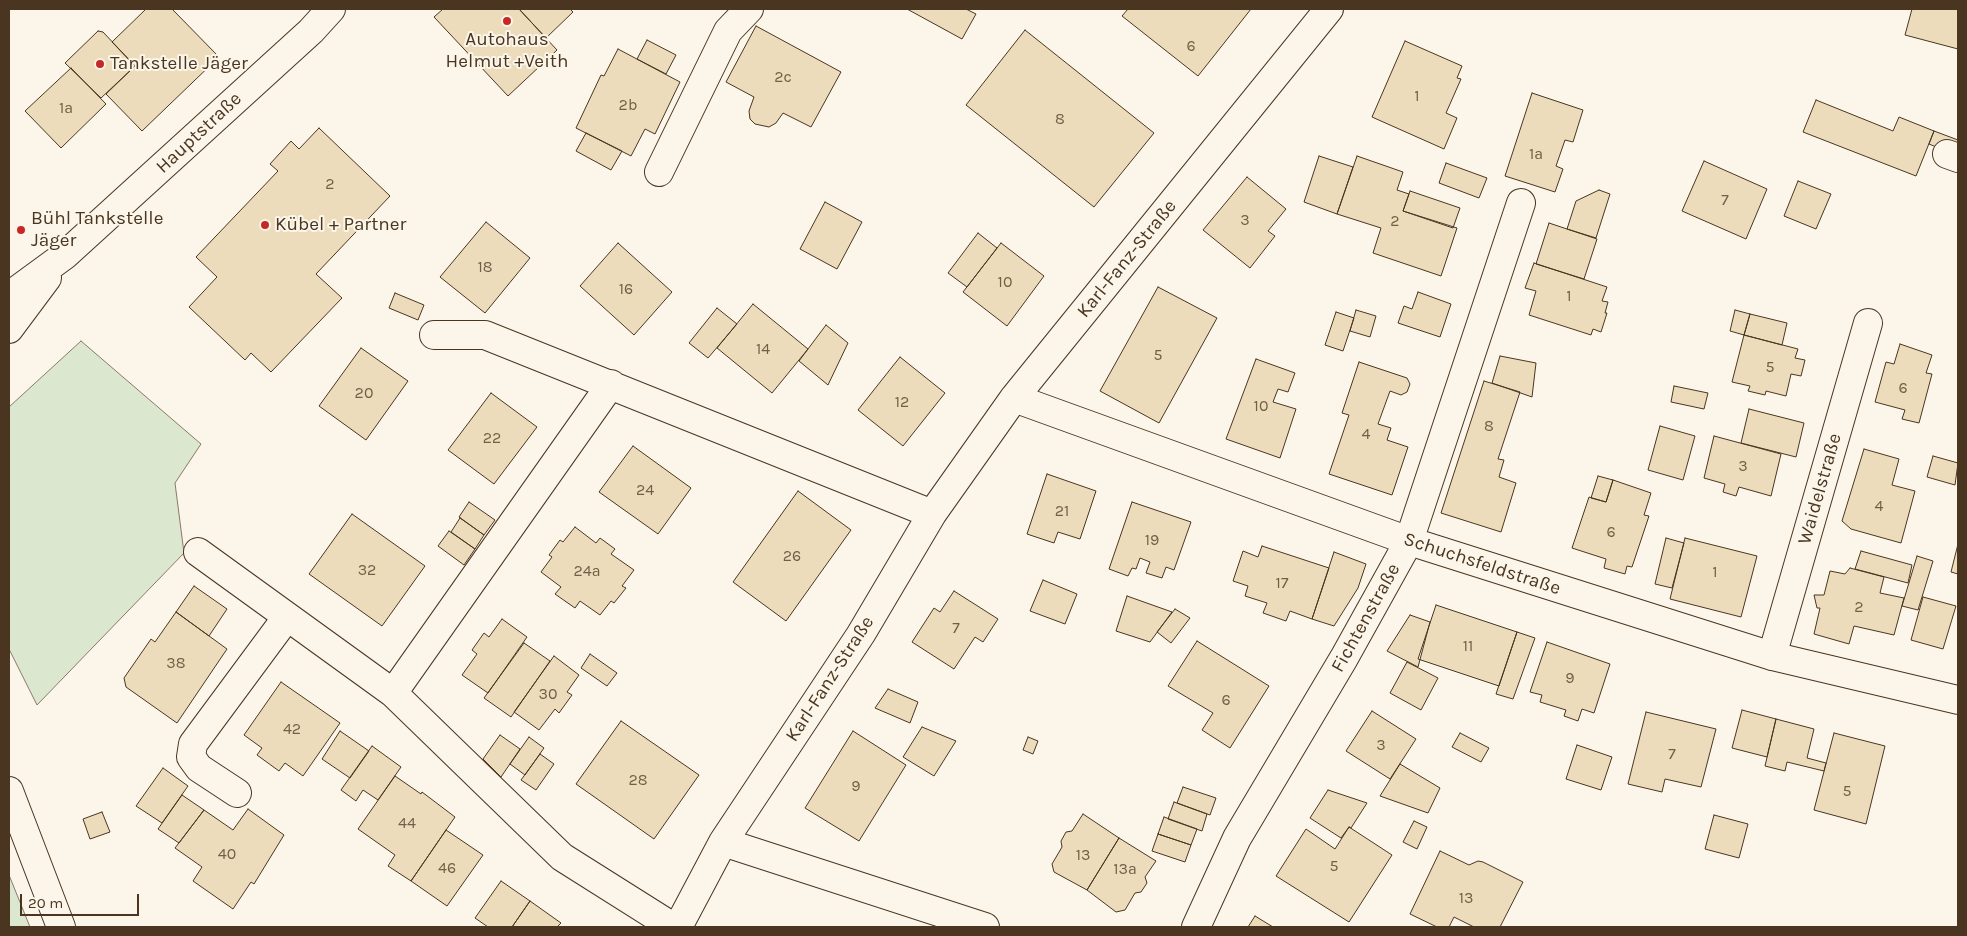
<!DOCTYPE html>
<html>
<head>
<meta charset="utf-8">
<style>
  body { margin:0 }
  #map { position:relative; width:1967px; height:936px; overflow:hidden; background:#fbf6e9; font-family:Karla,sans-serif }
  canvas { display:block }
  .frame { position:absolute; inset:0; border:10px solid #4a3520; pointer-events:none }
  .scale { position:absolute; left:20px; top:894px; width:119px; height:22px; box-sizing:border-box; border:2px solid #4a3520; border-top:0; padding-left:6px; font-size:15px; line-height:18px; white-space:nowrap; color:#4a3520; -webkit-text-stroke:4px #fbf6e9; paint-order:stroke }
</style>
</head>
<body>
<div id="map">
<canvas width="1967" height="936"></canvas>
<div class="frame"></div>
<div class="scale">20 m</div>
</div>
<script>
const context = document.querySelector('canvas').getContext('2d');
context.lineJoin = 'round';
function fillPath(path, color) { context.fillStyle = color; context.fill(path, 'evenodd'); }
const poly = rows => new Path2D(rows.map(r => 'M' + r).join(''));
function strokePath(path, color, width, dash) { context.strokeStyle = color; context.lineWidth = width; context.lineCap = dash ? 'butt' : 'round'; context.setLineDash(dash || []); context.stroke(path); }
function drawText(font, color, halo, rows, align = 'center') {
  context.font = font + ' Karla,sans-serif'; context.lineWidth = 4; context.setLineDash([]); context.textBaseline = 'middle'; context.strokeStyle = halo; context.fillStyle = color; for (const [text, x, y, turn = 0] of rows) {
    context.save(); context.translate(x, y); context.rotate((+turn || 0) * Math.PI / 180); context.textAlign = isNaN(turn) ? turn : align; if (halo) context.strokeText(text, 0, 0); context.fillText(text, 0, 0); context.restore();
  }
}
const green = poly([
  [81,341,201,444,175,483,184,553,37,705,9,649,9,407,81,341],
  [9,875,30,927,9,927,9,875]
]);
fillPath(green, '#dce7d0');
strokePath(green, '#887966', 1);
const building = poly([
  [146,9,172,9,219,57,142,131,106,94,135,66,112,42,146,9],
  [443,9,519,9,557,50,508,96,434,17,443,9],
  [519,9,570,9,573,12,546,38,519,9],
  [907,9,966,9,976,14,962,39,907,9],
  [1128,9,1251,9,1198,76,1122,16,1128,9],
  [1912,9,1958,9,1958,49,1905,35,1912,9],
  [756,26,841,72,811,127,783,113,776,123,769,127,755,124,750,119,749,111,754,97,726,82,756,26],
  [1025,30,1154,133,1094,207,966,105,1025,30],
  [98,31,103,32,135,66,101,98,65,63,98,31],
  [647,40,676,55,666,74,637,59,647,40],
  [1405,41,1462,66,1457,78,1461,79,1446,113,1457,118,1444,149,1372,117,1405,41],
  [618,49,680,82,655,134,645,129,631,156,576,128,601,75,604,76,618,49],
  [71,68,106,104,61,148,25,111,71,68],
  [1532,93,1583,110,1573,142,1565,140,1556,166,1563,169,1555,192,1505,176,1532,93],
  [1816,100,1893,131,1899,117,1934,131,1916,176,1803,132,1816,100],
  [319,128,390,196,316,274,342,298,271,372,251,353,245,360,189,307,217,277,196,257,278,171,270,164,291,141,299,149,319,128],
  [1934,131,1958,140,1958,156,1929,144,1934,131],
  [586,133,622,151,611,170,576,151,586,133],
  [1319,156,1353,167,1337,214,1304,202,1319,156],
  [1357,156,1403,172,1397,190,1409,194,1403,211,1457,228,1441,276,1373,253,1381,228,1337,214,1357,156],
  [1704,161,1767,189,1746,239,1682,211,1704,161],
  [1446,163,1487,178,1479,198,1439,183,1446,163],
  [1247,177,1286,209,1268,231,1275,236,1250,268,1203,230,1247,177],
  [1798,181,1831,194,1816,229,1784,216,1798,181],
  [1599,190,1610,194,1596,238,1567,229,1576,201,1599,190],
  [1410,191,1460,208,1453,228,1403,211,1410,191],
  [825,202,862,222,837,269,800,249,825,202],
  [486,222,530,258,485,313,440,277,486,222],
  [1549,223,1597,239,1584,279,1536,264,1549,223],
  [978,233,997,248,967,287,948,273,978,233],
  [618,243,672,292,634,335,580,286,618,243],
  [1001,243,1044,276,1007,326,963,292,1001,243],
  [1534,263,1607,287,1602,301,1608,302,1605,313,1607,313,1601,332,1593,329,1591,335,1529,315,1536,291,1525,288,1534,263],
  [1158,287,1217,318,1159,423,1100,391,1158,287],
  [1418,292,1451,304,1440,337,1398,323,1404,306,1412,309,1418,292],
  [395,293,424,305,418,320,389,308,395,293],
  [753,304,808,349,772,393,717,348,753,304],
  [717,308,737,324,708,358,689,343,717,308],
  [1356,310,1376,316,1370,337,1350,331,1356,310],
  [1735,310,1750,314,1744,335,1730,331,1735,310],
  [1336,312,1354,318,1343,351,1325,345,1336,312],
  [1750,314,1787,323,1782,345,1744,335,1750,314],
  [826,325,848,343,828,385,799,361,826,325],
  [1744,335,1798,349,1795,358,1805,360,1801,376,1791,374,1786,396,1766,391,1765,395,1748,391,1750,386,1732,382,1744,335],
  [1900,344,1932,355,1926,373,1932,374,1919,423,1902,419,1905,410,1875,402,1886,362,1894,364,1900,344],
  [361,348,408,381,366,440,319,406,361,348],
  [1500,356,1536,363,1532,397,1492,383,1500,356],
  [900,357,945,393,903,446,858,410,900,357],
  [1256,359,1295,373,1288,392,1278,389,1273,402,1296,409,1280,458,1226,439,1256,359],
  [1359,362,1407,378,1410,384,1407,392,1401,395,1390,391,1378,424,1391,428,1387,440,1408,447,1392,495,1329,474,1349,415,1342,413,1359,362],
  [1484,381,1520,392,1498,459,1504,460,1499,477,1516,483,1501,532,1441,513,1484,381],
  [1674,386,1708,393,1704,409,1671,402,1674,386],
  [491,393,537,427,494,484,448,450,491,393],
  [1749,409,1804,423,1796,457,1741,443,1749,409],
  [1660,426,1695,436,1683,480,1648,470,1660,426],
  [1714,436,1781,454,1771,496,1739,487,1736,496,1723,492,1725,484,1704,478,1714,436],
  [633,446,691,488,658,534,599,492,633,446],
  [1864,449,1899,459,1892,485,1915,491,1901,543,1851,529,1842,521,1864,449],
  [1933,456,1958,463,1955,485,1927,477,1933,456],
  [1047,474,1096,491,1080,539,1058,532,1054,543,1027,534,1047,474],
  [1598,476,1613,480,1606,502,1591,498,1598,476],
  [1613,480,1651,493,1644,515,1649,516,1632,567,1627,566,1625,574,1604,568,1606,559,1572,548,1589,497,1606,502,1613,480],
  [798,491,851,530,786,621,733,582,798,491],
  [469,502,495,520,484,535,459,517,469,502],
  [1132,502,1191,522,1174,570,1166,567,1162,578,1146,573,1150,562,1140,558,1136,569,1132,568,1128,576,1109,569,1132,502],
  [352,514,425,566,382,626,309,574,352,514],
  [460,518,484,535,475,549,451,532,460,518],
  [575,527,596,543,600,538,615,549,611,554,634,570,622,586,626,588,614,603,611,601,600,615,580,601,575,608,555,594,561,587,541,572,552,557,549,555,560,540,563,542,575,527],
  [449,531,475,549,464,565,438,546,449,531],
  [1666,538,1684,543,1672,588,1655,584,1666,538],
  [1685,538,1757,556,1741,617,1670,599,1685,538],
  [1958,544,1958,574,1951,572,1958,544],
  [1262,546,1329,568,1312,619,1290,611,1286,621,1263,613,1267,603,1245,596,1248,586,1233,581,1243,551,1258,557,1262,546],
  [1861,551,1912,565,1908,583,1855,569,1861,551],
  [1334,552,1366,564,1358,588,1334,626,1312,619,1334,552],
  [1917,556,1933,561,1918,610,1902,606,1917,556],
  [1850,568,1884,577,1880,593,1904,598,1894,635,1854,626,1849,644,1814,634,1820,608,1817,608,1814,595,1824,595,1830,571,1845,574,1850,568],
  [1043,580,1077,594,1065,624,1030,611,1043,580],
  [194,586,227,609,209,636,176,612,194,586],
  [954,591,998,619,983,642,975,637,954,669,912,642,934,608,940,612,954,591],
  [1127,596,1172,612,1150,642,1116,631,1127,596],
  [1923,597,1956,606,1943,649,1911,640,1923,597],
  [1436,605,1517,632,1499,686,1418,659,1436,605],
  [1175,609,1190,618,1171,643,1157,632,1175,609],
  [176,612,227,649,177,723,126,687,124,678,151,639,155,642,176,612],
  [1410,615,1430,622,1418,667,1387,651,1410,615],
  [502,619,527,637,488,693,462,675,477,654,472,650,484,633,489,637,502,619],
  [1517,632,1535,638,1513,699,1496,694,1517,632],
  [1197,641,1269,686,1230,748,1202,730,1213,713,1168,686,1197,641],
  [1547,642,1610,664,1594,713,1582,709,1578,721,1564,716,1566,710,1540,702,1542,695,1530,692,1547,642],
  [524,643,550,661,511,717,484,698,524,643],
  [590,654,617,673,607,686,581,668,590,654],
  [554,656,579,675,567,692,572,695,559,713,555,709,539,730,514,712,554,656],
  [1407,662,1438,678,1421,710,1390,693,1407,662],
  [281,682,340,723,303,776,285,763,279,771,257,755,262,748,244,735,281,682],
  [888,689,918,702,910,723,875,708,888,689],
  [1742,710,1776,719,1767,757,1732,748,1742,710],
  [1372,711,1416,739,1390,779,1346,751,1372,711],
  [1646,712,1716,729,1701,787,1665,779,1662,792,1628,784,1646,712],
  [1776,719,1814,729,1807,758,1826,763,1824,771,1787,762,1785,771,1765,766,1776,719],
  [621,721,699,775,654,839,576,784,621,721],
  [922,727,956,741,934,776,903,757,922,727],
  [340,731,369,751,350,778,322,759,340,731],
  [853,731,906,765,859,841,805,808,853,731],
  [1460,733,1489,748,1481,762,1452,747,1460,733],
  [1834,733,1885,746,1866,824,1814,810,1834,733],
  [500,735,520,749,501,777,483,759,500,735],
  [529,737,544,748,525,775,510,764,529,737],
  [1028,737,1038,741,1033,754,1023,750,1028,737],
  [1577,745,1612,757,1601,790,1566,779,1577,745],
  [372,746,401,767,378,800,363,790,356,801,341,790,372,746],
  [540,754,554,764,536,790,521,780,540,754],
  [1400,764,1440,788,1428,813,1380,796,1400,764],
  [163,768,188,786,162,823,136,806,163,768],
  [395,776,421,794,422,792,455,817,411,881,388,866,395,855,358,829,395,776],
  [1183,787,1216,798,1210,815,1177,803,1183,787],
  [1328,790,1367,803,1351,828,1349,827,1341,838,1310,818,1328,790],
  [182,795,204,810,179,843,158,829,182,795],
  [1174,802,1207,814,1202,831,1168,819,1174,802],
  [248,809,284,835,254,884,251,882,233,909,193,881,202,867,175,848,204,810,233,830,248,809],
  [102,812,110,832,90,839,83,819,102,812],
  [1083,814,1119,838,1087,890,1054,872,1052,864,1062,847,1061,841,1066,832,1072,831,1083,814],
  [1714,815,1748,824,1739,858,1705,849,1714,815],
  [1164,817,1197,829,1191,845,1158,834,1164,817],
  [1414,821,1427,827,1417,849,1403,842,1414,821],
  [1349,827,1392,855,1349,922,1276,876,1306,829,1335,849,1349,827],
  [446,830,483,855,447,906,411,881,446,830],
  [1158,834,1191,845,1185,862,1152,851,1158,834],
  [1119,838,1156,861,1145,877,1147,883,1141,892,1135,893,1125,910,1116,912,1087,890,1119,838],
  [1440,851,1469,865,1478,861,1483,862,1523,882,1500,927,1474,927,1454,917,1449,927,1437,927,1410,914,1440,851],
  [501,881,530,901,512,927,488,927,475,918,501,881],
  [530,901,561,923,557,927,512,927,530,901],
  [1255,916,1273,927,1248,927,1255,916]
]);
fillPath(building, '#ecdcbc');
strokePath(building, '#4a3520', 1);
const minor = poly([
  [1947,154,1958,158],
  [659,172,728,31,749,9],
  [9,296,65,255,311,31,331,9],
  [9,329,47,278],
  [434,335,485,335,932,514],
  [1014,398,1409,541,1772,656,1958,700],
  [198,552,393,693,562,857,673,927],
  [1772,656,1868,323],
  [393,693,611,384],
  [9,791,61,927],
  [237,793,199,768,191,757,193,744,287,617],
  [723,842,985,927],
  [678,927,723,842,861,634,932,514,1014,398,1329,9],
  [1196,927,1237,838,1344,658,1409,541,1521,203]
]);
strokePath(minor, '#4a3520', 30);
strokePath(minor, '#fbf6e9', 28);
for (const [x, y, r, color] of [
  [507,21,5,"#c62828"],
  [100,64,5,"#c62828"],
  [265,225,5,"#c62828"],
  [21,230,5,"#c62828"]
]) { const dot = new Path2D(); dot.arc(x, y, r, 0, 2 * Math.PI); context.fillStyle = color; context.fill(dot); strokePath(dot, '#fbf6e9', 2); }
drawText('16px', '#725f47', null, [
  ["6",1191,46],
  ["2c",783,77],
  ["1",1417,96],
  ["2b",628,105],
  ["1a",66,108],
  ["8",1060,119],
  ["1a",1536,154],
  ["2",330,184],
  ["7",1725,200],
  ["3",1245,220],
  ["2",1395,221],
  ["18",485,267],
  ["10",1005,282],
  ["16",626,289],
  ["1",1569,296],
  ["14",763,349],
  ["5",1158,355],
  ["5",1770,367],
  ["6",1903,388],
  ["20",364,393],
  ["12",902,402],
  ["10",1261,406],
  ["8",1489,426],
  ["4",1366,434],
  ["22",492,438],
  ["3",1743,466],
  ["24",645,490],
  ["4",1879,506],
  ["21",1062,511],
  ["6",1611,532],
  ["19",1152,540],
  ["26",792,556],
  ["32",367,570],
  ["24a",587,571],
  ["1",1715,572],
  ["17",1282,583],
  ["2",1859,607],
  ["7",956,628],
  ["11",1468,646],
  ["38",176,663],
  ["9",1570,678],
  ["30",548,694],
  ["6",1226,700],
  ["42",292,729],
  ["3",1381,745],
  ["7",1672,754],
  ["28",638,780],
  ["9",856,786],
  ["5",1847,791],
  ["44",407,823],
  ["40",227,854],
  ["13",1083,855],
  ["5",1334,866],
  ["46",447,868],
  ["13a",1125,869],
  ["13",1466,898]
]);
drawText('19px', '#4a3520', '#fbf6e9', [
  ["Autohaus",507,40,"center"],
  ["Helmut +Veith",507,62,"center"],
  ["Tankstelle Jäger",110,64],
  ["Bühl Tankstelle",31,219],
  ["Jäger",31,241],
  ["Kübel + Partner",275,225]
], 'left');
drawText('19px', '#4a3520', '#fbf6e9', [
  ["Hauptstraße",199,133,-43],
  ["Karl-Fanz-Straße",1127,259,-51],
  ["Waidelstraße",1820,489,-74],
  ["Schuchsfeldstraße",1482,564,18],
  ["Fichtenstraße",1366,618,-61],
  ["Karl-Fanz-Straße",830,679,-57]
]);
</script>
</body>
</html>
